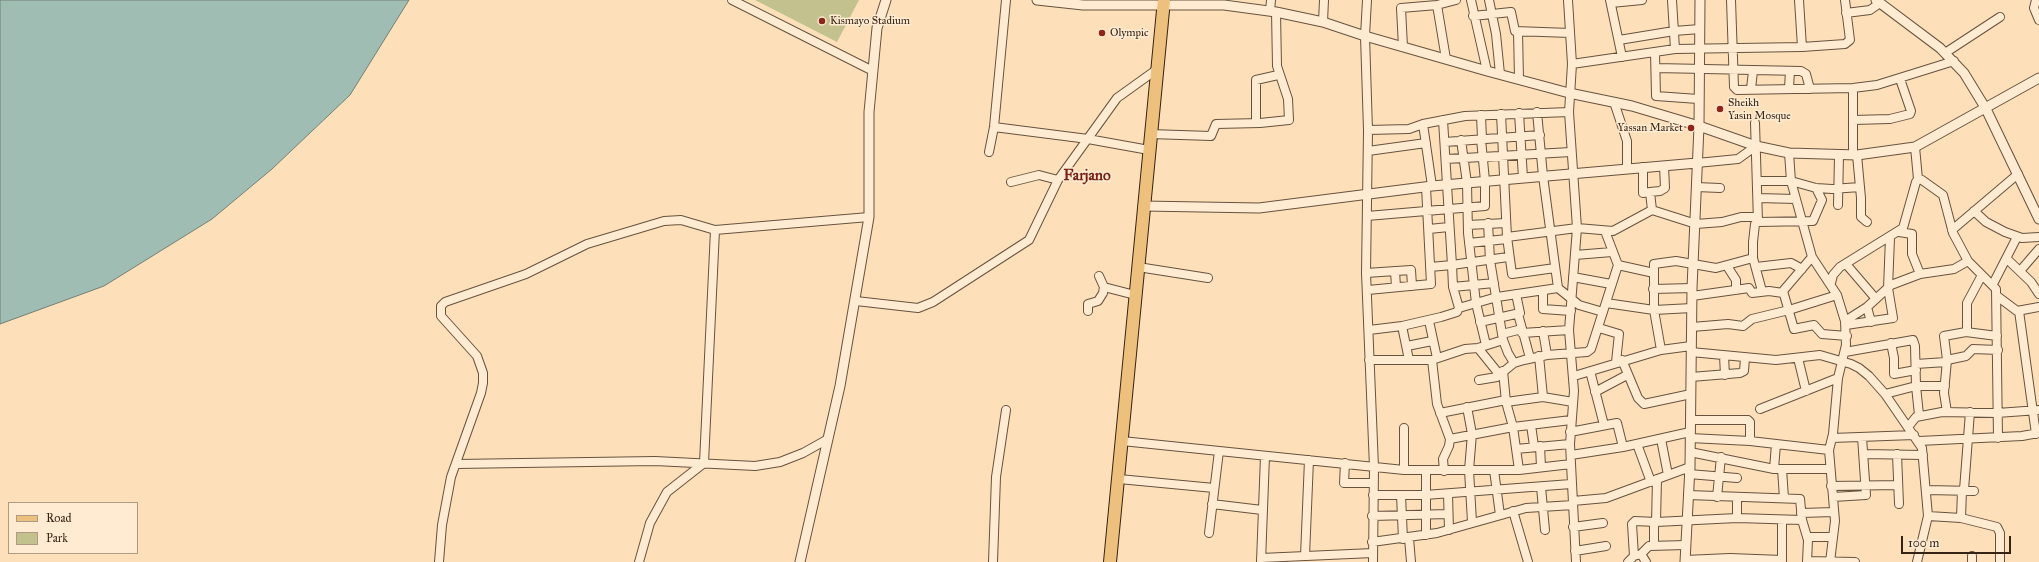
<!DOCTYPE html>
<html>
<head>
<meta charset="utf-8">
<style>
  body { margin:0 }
  #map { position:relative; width:2039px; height:562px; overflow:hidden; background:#fde0ba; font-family:"IM FELL Great Primer",serif }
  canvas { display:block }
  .legend { position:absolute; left:8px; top:502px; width:130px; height:52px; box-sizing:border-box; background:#feebd2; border:1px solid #ae9b86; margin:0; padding:5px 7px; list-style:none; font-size:12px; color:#372314 }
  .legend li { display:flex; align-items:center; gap:8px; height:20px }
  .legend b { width:20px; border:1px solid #ae9b86 }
  .scale { position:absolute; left:1901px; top:536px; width:110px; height:18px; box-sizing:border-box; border:2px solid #372314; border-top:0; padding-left:5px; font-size:12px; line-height:14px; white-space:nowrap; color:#372314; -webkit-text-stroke:3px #feebd2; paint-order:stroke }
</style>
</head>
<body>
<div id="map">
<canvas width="2039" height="562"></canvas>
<ul class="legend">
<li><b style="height:5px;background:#eec07d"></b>Road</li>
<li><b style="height:11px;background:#c3c18d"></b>Park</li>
</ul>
<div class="scale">100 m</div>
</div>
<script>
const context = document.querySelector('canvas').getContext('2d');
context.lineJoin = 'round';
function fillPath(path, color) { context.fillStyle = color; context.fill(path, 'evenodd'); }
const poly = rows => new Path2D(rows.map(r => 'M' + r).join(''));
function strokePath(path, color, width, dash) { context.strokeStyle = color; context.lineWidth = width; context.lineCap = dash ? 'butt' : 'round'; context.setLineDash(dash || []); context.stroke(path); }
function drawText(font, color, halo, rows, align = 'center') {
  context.font = font + ' "IM FELL Great Primer",serif'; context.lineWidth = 3; context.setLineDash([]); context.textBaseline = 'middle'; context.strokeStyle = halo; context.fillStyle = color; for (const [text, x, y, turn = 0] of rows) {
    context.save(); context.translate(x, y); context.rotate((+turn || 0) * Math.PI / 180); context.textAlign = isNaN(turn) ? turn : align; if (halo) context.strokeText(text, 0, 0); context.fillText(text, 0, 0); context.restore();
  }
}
fillPath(poly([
  [755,0,859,0,837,42]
]), '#c3c18d');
const water = poly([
  [0,0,409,0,350,95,272,169,212,219,104,286,0,324,0,0]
]);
fillPath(water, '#9fbdb2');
strokePath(water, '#757f73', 1);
const minor = poly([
  [732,0,873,71],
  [1367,0,1365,36,1368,130,1366,273,1374,467,1373,562],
  [1471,0,1487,71],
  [1489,0,1496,34,1500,74],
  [1568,0,1572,64,1569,112,1577,228,1569,330,1574,391,1570,444,1576,562],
  [1610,0,1622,57],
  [1672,0,1675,49],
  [1731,0,1734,87,1737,90,1853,88,1877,85,1954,61],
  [1799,0,1802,47],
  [2036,0,2034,8,2039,20],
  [1611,3,1642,0],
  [1437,5,1446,59],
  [1270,11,1271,0],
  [1846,13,1870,10,1880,3],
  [1473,16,1511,12,1515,31,1570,33],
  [1323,22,1324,0],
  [1518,31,1519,79],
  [1619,40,1674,31,1700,29],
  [1403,47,1401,8,1437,5,1456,0],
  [1655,52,1656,96,1698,99],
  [1945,53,2000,17],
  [1572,64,1675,49,1802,47,1845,44,1850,40,1845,0],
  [1656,68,1801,71,1806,74,1810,89],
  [1789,88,1790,71],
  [1751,89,1753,71],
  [1614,102,1627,141,1627,169],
  [1537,112,1543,176,1558,288,1579,305,1603,312],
  [1519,113,1523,178],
  [1501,114,1507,237,1577,228,1613,231,1652,210,1696,224,1722,222,1741,217,1757,217],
  [1481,115,1482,139],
  [1853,120,1890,119,1910,114,1911,111,1900,79],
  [1256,123,1256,80,1278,75],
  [1755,123,1758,222,1813,221,1822,200,1816,188],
  [1423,124,1432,186],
  [994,127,1088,139,1149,150],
  [1368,130,1409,129,1423,124,1465,116,1569,112],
  [1150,134,1211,136,1216,124,1260,123,1289,120,1288,99,1277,66,1276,12],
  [1461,140,1467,183,1468,233,1476,303,1497,297,1558,288],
  [1445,142,1540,135],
  [1368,151,1426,143],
  [989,152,994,127,1006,0],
  [1853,155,1853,88],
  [1857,155,1861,198,1861,217,1867,222],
  [1446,159,1571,152],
  [1697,163,1738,159,1756,146],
  [1643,167,1643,193,1650,192,1660,191,1665,188,1664,166],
  [1918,179,1922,180,1943,195,1953,233,1968,261,1996,289,1998,438],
  [1757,181,1791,181,1816,188,1832,189,1860,187],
  [1011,182,1039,175,1058,180],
  [1696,187,1720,188],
  [1650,192,1652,210],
  [1758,198,1796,199],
  [1838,205,1839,155],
  [1974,211,1986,222,2005,232,2022,238,2039,237],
  [1367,216,1485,206,1485,181,1481,139],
  [1758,222,1755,224,1753,242,1753,258,1762,291],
  [1488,223,1490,260,1503,340,1508,353,1514,363],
  [1468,225,1506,223],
  [1429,229,1449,227],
  [1952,230,2018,174],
  [1899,232,1912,234,1912,254,1920,274],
  [1507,237,1512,274,1555,268],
  [1469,243,1507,239],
  [1575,255,1612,252],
  [1812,257,1783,291,1794,329,1814,325,1822,334,1847,336],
  [2007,259,2031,282,2039,294],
  [1846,264,1876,299],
  [1618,265,1654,273],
  [1727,266,1736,280,1736,290],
  [1138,267,1208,278],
  [1430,267,1452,265,1508,257],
  [1756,267,1791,263,1802,269],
  [1395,271,1396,287],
  [2020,271,2039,249],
  [1366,273,1411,270,1412,286],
  [1573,277,1611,284],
  [1831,283,1833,275,1840,267,1903,228,1916,182,1918,179,1915,147],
  [1993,284,2017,237],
  [1104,287,1135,295],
  [1453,287,1494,283],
  [1653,289,1692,288],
  [1368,290,1431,284,1426,187],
  [1543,292,1543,309,1571,311],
  [1692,296,1749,288,1752,293,1769,291,1783,293],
  [1997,296,2017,311,2039,307],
  [856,301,918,308,933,302,1029,240,1058,180,1117,98,1156,70],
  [1606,303,1654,310,1692,308],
  [1867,307,1871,322],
  [1459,308,1476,303,1486,345],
  [1088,311,1088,304,1098,301,1103,293,1104,287,1099,276],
  [2019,311,2036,434],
  [1518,314,1530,358],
  [1429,321,1437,358],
  [1845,321,1867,307,1891,285,1920,274,1954,269,1968,261],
  [1480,322,1520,313,1516,294],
  [1846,325,1893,318,1888,288,1890,238],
  [1402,326,1441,317,1457,312,1459,308,1453,287,1452,265,1443,120],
  [1692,327,1728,324,1743,326,1752,319,1789,310,1837,295],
  [1599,328,1619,334,1616,362],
  [1369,330,1402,326,1409,360],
  [1543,331,1547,355],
  [1967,332,1967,303,1982,275],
  [1522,333,1569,330],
  [1502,334,1522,329],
  [1891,343,1894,358,1894,374,1916,370],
  [1407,346,1432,341],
  [1478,348,1499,374],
  [1661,350,1654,310,1654,264,1676,261,1716,268,1753,258],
  [1691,352,1776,360,1820,355,1851,364,1859,368,1869,376,1885,394,1922,448,1928,516,1917,562],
  [1845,352,1913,340,1915,346,1916,386,1919,415],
  [1539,356,1543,397],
  [1724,356,1725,375],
  [1798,358,1806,391],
  [1369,360,1432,360,1465,349,1478,348,1503,340],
  [1432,360,1437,404,1450,439,1449,446,1443,459,1444,471],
  [1622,360,1638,398,1644,404,1691,394],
  [1947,360,1966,356,1973,349,1998,350],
  [1916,364,1946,362],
  [1503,371,1506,402,1513,427,1519,470],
  [1590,371,1604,425],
  [1574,376,1661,350,1691,346],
  [1691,377,1740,373,1744,371,1745,358],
  [1479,380,1497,377,1514,363,1524,360,1547,355,1587,352,1591,349,1618,265,1605,231],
  [1595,392,1627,375],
  [1885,394,1916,386,1945,386],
  [1506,402,1543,397,1573,402],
  [1467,407,1472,434,1469,470,1472,522],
  [1760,409,1838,378],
  [1947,412,1944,393,1947,360,1944,336,1966,332,1997,336],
  [1440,413,1506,400],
  [1691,420,1748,420,1750,422,1750,441],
  [1531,425,1534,446],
  [1908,427,1916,417,1942,412,1997,413,2039,410],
  [1404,428,1404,470],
  [1570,432,1617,423,1623,447],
  [1690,438,1750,441,1829,450,1833,434,1838,378,1846,345,1845,321,1837,295,1812,257,1791,181,1789,153],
  [1832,438,1914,435],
  [1450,439,1513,427,1571,420],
  [1661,439,1668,475],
  [1122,441,1404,470,1519,470,1571,464],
  [1919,441,2022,436,2039,433],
  [1637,444,1651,482],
  [1540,446,1541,467],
  [1516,449,1570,444],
  [1829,450,1835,521,1830,562],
  [1690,452,1774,469,1829,469],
  [1864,454,1923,455],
  [1897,454,1899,504],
  [1571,455,1623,447,1690,432],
  [1345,463,1344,483,1373,483],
  [456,464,655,461,755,466,780,462,803,453,828,439],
  [1774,469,1776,444],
  [1782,469,1784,498],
  [1494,470,1500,515],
  [1426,471,1426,535],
  [1689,474,1737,478],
  [1119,479,1214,488],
  [1831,486,1898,485],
  [1541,487,1545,530],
  [1927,490,1974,491],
  [1964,490,1970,412],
  [1448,494,1449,530],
  [1373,495,1425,495,1571,484],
  [1401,495,1403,539],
  [1688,495,1800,499,1802,520,1808,540,1807,562],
  [1717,497,1721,457],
  [1833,497,1866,495,1862,437],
  [1573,501,1606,498,1690,467],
  [1212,504,1262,510],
  [1513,511,1528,562],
  [1801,513,1834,512],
  [1372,516,1448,514],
  [1928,516,1961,518,1997,527,2000,533,2000,562],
  [1737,518,1737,497],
  [1961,518,1962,490],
  [1782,520,1782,562],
  [1654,522,1654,546],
  [1656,522,1657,479],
  [1573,527,1603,523],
  [1209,533,1219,451],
  [1808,537,1833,537],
  [1409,538,1411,562],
  [1372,542,1437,533,1526,508,1573,505],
  [1575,551,1606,546],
  [1641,554,1646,562],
  [1305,556,1309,460],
  [1634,556,1632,524,1635,521,1656,522,1737,518,1802,520],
  [1972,556,1972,562],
  [1261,558,1373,553],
  [1685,560,1730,558,1782,560],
  [1807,561,1855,562],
  [439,562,442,525,451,477,481,393,483,383,483,373,477,356,441,316,441,306,445,302,526,274,587,244,664,221,681,220,715,230,869,217],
  [639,562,650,523,667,492,704,463,715,230],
  [993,562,996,477,1006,410],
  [1261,562,1265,456],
  [1628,562,1634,556,1641,554,1649,546,1686,545]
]);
const tertiary = poly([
  [1037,0,1083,5,1224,5,1276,12,1323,22,1365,36,1487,71,1569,93,1632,106,1699,126,1756,146,1789,153,1857,155,1915,147,2039,78],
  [1876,0,1940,48,1964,73,1986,109,2039,219],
  [1143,206,1259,208,1432,186,1697,163],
  [800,562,840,386,869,217,869,112,877,28,886,0],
  [1685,562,1690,467,1692,288,1699,126,1700,0]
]);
const primary = poly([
  [1110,562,1164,0]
]);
strokePath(minor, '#68523e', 10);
strokePath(tertiary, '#68523e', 11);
strokePath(primary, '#372314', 14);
strokePath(minor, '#feebd2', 8);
strokePath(tertiary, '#feebd2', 9);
strokePath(primary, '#eec07d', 12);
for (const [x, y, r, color] of [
  [822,21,4,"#8f2418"],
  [1102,33,4,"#8f2418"],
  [1720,109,4,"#8f2418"],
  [1691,128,4,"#8f2418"]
]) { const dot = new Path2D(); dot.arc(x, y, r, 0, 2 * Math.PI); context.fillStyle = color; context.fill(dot); strokePath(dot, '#feebd2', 1.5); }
drawText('11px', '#372314', '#feebd2', [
  ["Kismayo Stadium",830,21],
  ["Olympic",1110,33],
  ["Sheikh",1728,103],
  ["Yasin Mosque",1728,116],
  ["Yassan Market",1683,128,"right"]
], 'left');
drawText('bold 15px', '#7a1f14', '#feebd2', [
  ["Farjano",1087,176]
]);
</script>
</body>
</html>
